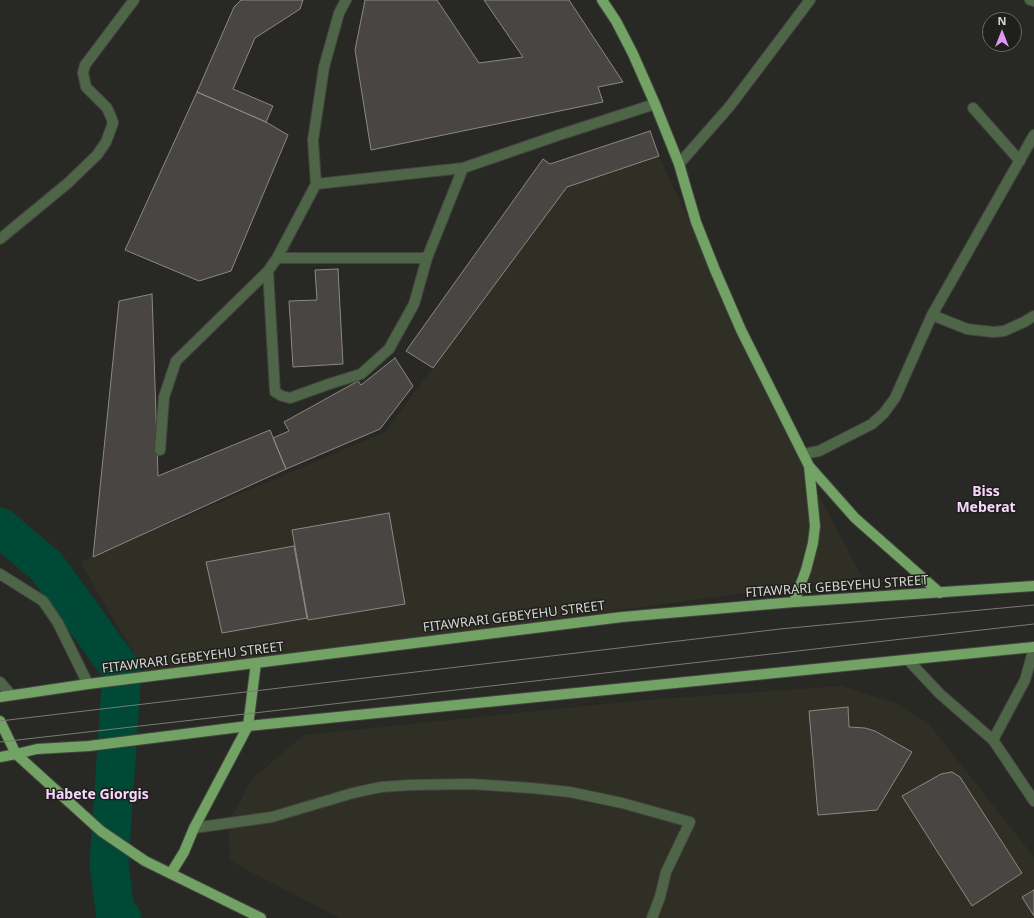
<!DOCTYPE html>
<html>
<head>
<meta charset="utf-8">
<style>
  body { margin:0 }
  #map { position:relative; width:1034px; height:918px; overflow:hidden; background:#282824; font-family:"Noto Sans",sans-serif }
  canvas { display:block }
  .north { position:absolute; left:982px; top:12px; width:40px; height:40px; box-sizing:border-box; background:#1f1f1b; border:1px solid #686865; border-radius:50%; rotate:0deg; font-size:11px; font-weight:700; line-height:16px; text-align:center; color:#d6d6d3 }
  .north::after { content:''; display:block; margin:auto; width:14px; height:18px; background:#de98f2; clip-path:polygon(50% 0,100% 100%,50% 72%,0 100%) }
</style>
</head>
<body>
<div id="map">
<canvas width="1034" height="918"></canvas>
<div class="north">N</div>
</div>
<script>
const context = document.querySelector('canvas').getContext('2d');
context.lineJoin = 'round';
function fillPath(path, color) { context.fillStyle = color; context.fill(path, 'evenodd'); }
const poly = rows => new Path2D(rows.map(r => 'M' + r).join(''));
function strokePath(path, color, width, dash) { context.strokeStyle = color; context.lineWidth = width; context.lineCap = dash ? 'butt' : 'round'; context.setLineDash(dash || []); context.stroke(path); }
function drawText(font, color, halo, rows, align = 'center') {
  context.font = font + ' "Noto Sans",sans-serif'; context.lineWidth = 3; context.setLineDash([]); context.textBaseline = 'middle'; context.strokeStyle = halo; context.fillStyle = color; for (const [text, x, y, turn = 0] of rows) {
    context.save(); context.translate(x, y); context.rotate((+turn || 0) * Math.PI / 180); context.textAlign = isNaN(turn) ? turn : align; if (halo) context.strokeText(text, 0, 0); context.fillText(text, 0, 0); context.restore();
  }
}
fillPath(poly([
  [659,156,799,457,862,577,256,660,148,677,80,562,385,432,567,187],
  [841,686,896,703,929,724,1034,857,1034,918,339,918,230,861,228,822,253,778,304,735,643,700]
]), '#2f2f25');
strokePath(poly([
  [0,527,47,567,122,671,109,864,115,911,122,918]
]), '#014937', 39);
const building = poly([
  [241,0,303,0,300,9,255,38,233,89,273,106,266,122,197,92,234,7,241,0],
  [365,0,437,0,479,63,523,57,484,0,569,0,623,82,598,87,603,102,371,150,355,50,365,0],
  [197,92,266,122,288,135,231,271,199,281,125,250,197,92],
  [650,131,659,156,567,187,433,368,406,351,543,159,550,164,650,131],
  [338,269,343,364,293,367,289,301,317,300,315,270,338,269],
  [152,294,158,476,270,430,286,469,93,557,119,301,152,294],
  [395,358,413,386,380,429,286,469,273,438,289,431,284,422,358,381,361,385,395,358],
  [389,513,405,604,308,620,292,530,389,513],
  [294,546,307,618,222,633,206,562,294,546],
  [848,707,849,727,865,728,875,731,912,752,877,810,818,815,809,711,848,707],
  [952,772,960,777,1022,873,972,906,902,796,941,774,952,772],
  [1034,890,1034,916,1022,897,1034,890]
]);
fillPath(building, '#484542');
strokePath(building, '#8b8984', 1);
const minor = poly([
  [1030,0,1034,1],
  [973,108,1020,161],
  [679,164,730,106,810,0],
  [316,184,463,168,559,135,655,104],
  [0,239,68,183,97,155,106,142,113,123,111,117,107,108,86,87,83,73,85,65,134,0],
  [277,258,427,258],
  [268,271,275,392,282,396,290,398,329,384,361,374,389,349,414,304,427,258,463,168],
  [932,315,967,329,993,332,1004,331,1024,322,1034,316],
  [160,450,164,397,176,361,268,271,277,258,316,184,313,140,324,67,339,13,346,0],
  [804,454,819,451,872,424,884,413,895,398,932,315,1034,135],
  [0,574,43,601,58,623,88,684],
  [908,660,940,694,993,740,1034,801],
  [0,682,11,695],
  [993,740,1025,680,1034,648],
  [194,828,272,817,353,793,381,787,410,785,471,784,531,788,570,792,622,803,690,822,666,872,660,897,652,918]
]);
const major = poly([
  [602,0,616,21,633,54,655,104,679,164,696,222,715,270,741,330,809,466,815,526,813,543,806,570,794,602],
  [809,466,855,518,940,593],
  [0,697,88,684,622,617,794,602,1034,586],
  [0,721,16,754,101,831,145,861,261,918],
  [0,757,16,754,37,749,89,746,248,726,1034,647],
  [171,873,184,852,194,828,248,726,256,663]
]);
strokePath(minor, '#444440', 12);
strokePath(major, '#444440', 12);
strokePath(minor, '#4e6548', 10);
strokePath(major, '#72a264', 10);
strokePath(poly([
  [0,721,780,629,1034,605],
  [0,742,1034,624]
]), '#7a7a76', 1);
drawText('13px', '#d6d6d3', '#1f1f1b', [
  ["FITAWRARI GEBEYEHU STREET",837,587,-4],
  ["FITAWRARI GEBEYEHU STREET",514,617,-7],
  ["FITAWRARI GEBEYEHU STREET",193,658,-7]
]);
drawText('bold 14px', '#f6d8fe', '#1f1f1b', [
  ["Biss",986,492],
  ["Meberat",986,508],
  ["Habete Giorgis",97,795]
]);
</script>
</body>
</html>
